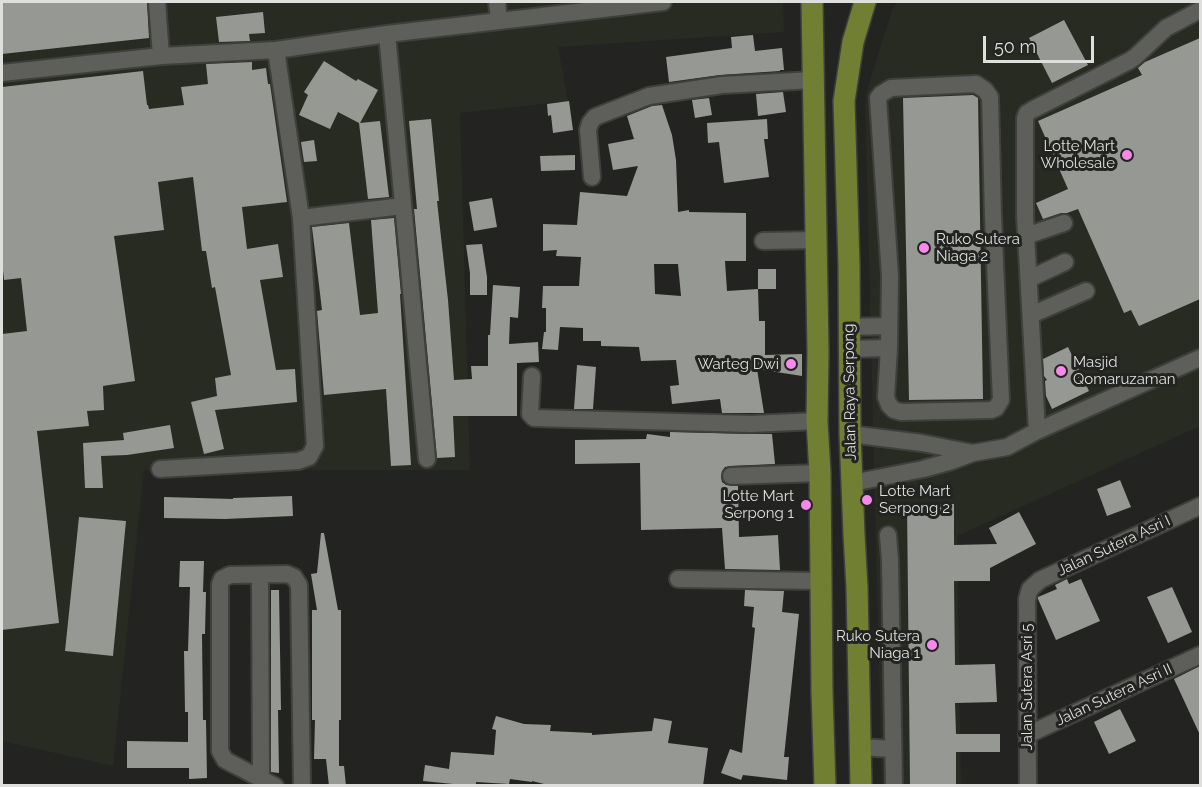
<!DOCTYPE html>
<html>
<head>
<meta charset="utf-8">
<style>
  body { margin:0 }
  #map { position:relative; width:1202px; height:787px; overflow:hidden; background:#232421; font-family:Raleway,sans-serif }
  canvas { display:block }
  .frame { position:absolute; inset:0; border:3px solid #dfdfdd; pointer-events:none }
  .scale { position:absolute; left:983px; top:36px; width:111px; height:27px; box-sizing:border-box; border:3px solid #dfdfdd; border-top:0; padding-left:8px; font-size:18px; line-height:21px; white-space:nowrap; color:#dfdfdd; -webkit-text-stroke:4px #232421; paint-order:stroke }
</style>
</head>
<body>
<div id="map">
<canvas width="1202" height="787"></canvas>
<div class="frame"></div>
<div class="scale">50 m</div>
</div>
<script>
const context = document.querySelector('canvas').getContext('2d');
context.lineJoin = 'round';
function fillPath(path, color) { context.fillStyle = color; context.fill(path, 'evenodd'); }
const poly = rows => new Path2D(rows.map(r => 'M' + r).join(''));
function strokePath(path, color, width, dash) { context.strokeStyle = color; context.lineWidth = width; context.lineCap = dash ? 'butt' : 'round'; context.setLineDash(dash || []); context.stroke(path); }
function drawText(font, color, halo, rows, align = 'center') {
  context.font = font + ' Raleway,sans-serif'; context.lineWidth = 6; context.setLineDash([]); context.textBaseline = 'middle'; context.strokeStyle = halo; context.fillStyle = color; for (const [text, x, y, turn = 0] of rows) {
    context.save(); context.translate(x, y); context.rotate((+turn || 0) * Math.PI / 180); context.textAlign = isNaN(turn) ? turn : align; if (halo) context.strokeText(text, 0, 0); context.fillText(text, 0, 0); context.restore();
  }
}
fillPath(poly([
  [2,2,783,2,784,32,558,47,568,101,460,113,470,470,144,470,113,766,2,741],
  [898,2,1200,2,1200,426,957,536,961,785,882,785,865,97,892,10]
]), '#282b22');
fillPath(poly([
  [2,2,147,2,149,38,2,54],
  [263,12,265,33,249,34,250,41,219,42,216,17],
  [1064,20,1088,65,1052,83,1029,38],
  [753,35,755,51,782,48,784,70,780,70,780,71,720,75,669,82,666,57,732,48,731,37],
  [1200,38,1200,299,1139,326,1131,310,1124,313,1078,209,1067,213,1061,213,1043,219,1036,203,1068,189,1038,121,1142,75,1138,68,1145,62],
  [324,61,356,81,358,79,378,90,360,123,380,121,389,197,368,199,359,123,338,112,330,129,299,115,308,95,304,92],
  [252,62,252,70,266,68,268,84,270,84,287,202,242,207,247,249,278,244,283,277,260,280,276,370,295,369,297,402,215,410,224,449,204,454,191,402,217,396,215,378,231,375,215,287,212,288,206,251,202,251,193,177,158,182,164,230,114,236,135,381,103,386,104,410,87,411,89,426,37,431,59,623,2,630,2,334,27,331,21,278,4,280,2,261,2,87,143,71,147,105,148,105,149,109,184,105,181,87,208,84,206,64],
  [783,92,786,112,758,116,756,94],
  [973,95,978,98,983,399,909,400,903,98],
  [709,98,712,115,695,118,692,100],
  [569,101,573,130,553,133,551,115,548,116,547,104],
  [662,105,672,135,676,160,678,212,689,210,689,212,746,213,746,261,725,261,727,291,758,289,759,321,765,321,765,355,802,354,802,376,757,369,764,413,722,413,720,399,672,404,670,386,679,385,676,360,641,361,639,347,601,346,601,341,583,341,583,328,560,327,558,350,542,349,544,332,546,332,546,308,542,308,543,286,579,286,581,257,556,256,557,250,543,251,543,224,577,225,580,192,627,196,638,166,613,170,608,144,634,139,627,116,652,106],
  [654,264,678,264,681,296,655,294],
  [431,119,439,201,437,201,448,300,454,380,472,379,471,366,488,366,488,335,490,335,493,285,520,287,518,318,510,317,509,344,538,342,539,362,517,363,517,416,453,416,455,457,437,458,414,209,417,209,409,121],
  [767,119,768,139,764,139,769,177,724,183,719,142,708,143,707,123],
  [314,140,317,161,304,162,301,142],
  [575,155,575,170,541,171,540,156],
  [492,198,497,227,474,231,469,202],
  [394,218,401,294,400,294,411,465,391,466,386,389,324,395,317,311,322,310,312,227,349,223,360,315,378,313,371,220],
  [482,244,487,277,487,295,470,295,470,273,466,245],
  [758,269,776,269,776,289,758,289],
  [1068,347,1089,391,1052,409,1046,396,1045,381,1047,380,1044,376,1043,359],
  [577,365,596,367,593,409,574,409],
  [170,425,174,448,127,455,101,456,103,488,85,488,83,443,124,440,123,433],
  [670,432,751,434,772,434,775,464,730,466,725,467,722,471,721,477,722,482,726,485,738,486,739,537,778,535,780,570,725,569,722,528,641,530,640,463,575,464,575,440,646,439,647,434,670,437],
  [1120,480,1131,507,1107,516,1097,489],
  [292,496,293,516,225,519,164,518,164,497,233,499,233,498],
  [907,504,954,504,954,545,997,544,989,528,1019,512,1036,544,990,568,990,581,954,581,955,665,995,664,997,702,955,703,956,734,1000,734,1000,752,956,752,956,786,910,786],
  [79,517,126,521,113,656,65,651],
  [321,533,324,533,338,610,341,610,341,720,339,720,339,766,344,766,346,786,329,786,326,759,314,759,315,720,312,720,312,610,317,610,311,574,317,573],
  [180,561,204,561,203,592,206,592,205,634,202,634,203,720,206,720,207,778,189,779,189,768,127,768,127,741,188,742,188,712,185,712,184,651,188,651,190,587,179,587],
  [1067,579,1069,584,1081,579,1100,621,1056,640,1038,599,1038,597,1057,589,1055,585],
  [1172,587,1192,632,1168,643,1147,597],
  [271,590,279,590,281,710,278,710,279,773,271,772],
  [745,590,784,591,782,612,799,614,784,757,789,757,787,780,743,775,741,780,721,773,730,749,742,753,755,628,752,627,754,607,744,606],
  [1200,666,1200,735,1174,679],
  [1120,709,1136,741,1109,754,1094,722],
  [496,716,524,724,551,725,550,731,592,733,592,735,652,731,654,718,672,721,668,743,708,748,703,786,552,786,532,781,532,782,510,779,509,784,476,782,476,786,473,786,423,781,425,765,449,769,451,752,494,755,496,730,492,729]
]), '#969894');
const minor = poly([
  [157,2,161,56],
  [497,2,499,21],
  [387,34,427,459],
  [2,73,161,56,276,50,387,34,663,2],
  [976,84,985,90,990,97,993,216,1001,400,996,408,991,410,901,412,894,410,889,405,886,397,889,348,890,276,878,98,881,94,891,88,976,84],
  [592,177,588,130,590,123,595,117,649,96,722,85,814,80],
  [301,218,403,206],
  [1026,236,1064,223],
  [763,241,817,240],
  [1029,279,1065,262],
  [1031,315,1086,291],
  [848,327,888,326],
  [849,349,889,348],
  [532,376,530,414,534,418,751,424,817,421],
  [1037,431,1025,216,1025,118,1027,113,1032,110,1129,61,1135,57,1166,28,1200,10],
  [850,434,922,443,973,453],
  [160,469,298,461,309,457,315,446,301,218,276,50],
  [731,476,820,473],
  [852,483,923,469,952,461,973,453,1007,447,1037,431,1200,358],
  [888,535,890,560,894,786],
  [260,575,261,777],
  [678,579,820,581],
  [1027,735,1200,655],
  [860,747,893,749],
  [275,786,225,760,220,751,220,584,222,579,230,575,287,574,294,577,299,585,302,786],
  [1028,786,1027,599,1030,589,1040,580,1200,506]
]);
const major = poly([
  [812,2,818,351,817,421,820,473,822,692,825,786],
  [861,786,857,588,854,534,850,434,849,265,844,101,853,42,865,2]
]);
strokePath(minor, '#3f403d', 20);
strokePath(major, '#3f403d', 24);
strokePath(minor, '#5e5f5b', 16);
strokePath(major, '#707f32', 21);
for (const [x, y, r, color] of [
  [1127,155,6,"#f788ec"],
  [924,248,6,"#f788ec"],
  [791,364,6,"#f788ec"],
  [1061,371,6,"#f788ec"],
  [867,500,6,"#f788ec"],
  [806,505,6,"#f788ec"],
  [932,645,6,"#f788ec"]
]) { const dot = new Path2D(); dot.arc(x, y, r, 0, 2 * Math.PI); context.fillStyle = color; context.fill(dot); strokePath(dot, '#232421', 2); }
drawText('15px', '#dfdfdd', '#232421', [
  ["Lotte Mart",1115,146],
  ["Wholesale",1115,163],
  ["Ruko Sutera",936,239,"left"],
  ["Niaga 2",936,256,"left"],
  ["Masjid",1073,362,"left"],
  ["Qomaruzaman",1073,379,"left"],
  ["Warteg Dwi",779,364],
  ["Lotte Mart",879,491,"left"],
  ["Serpong 2",879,508,"left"],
  ["Lotte Mart",794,496],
  ["Serpong 1",794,513],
  ["Ruko Sutera",920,636],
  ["Niaga 1",920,653]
], 'right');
drawText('15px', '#dfdfdd', '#232421', [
  ["Jalan Raya Serpong",850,392,-91],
  ["Jalan Sutera Asri I",1114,546,-25],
  ["Jalan Sutera Asri 5",1027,687,-90],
  ["Jalan Sutera Asri II",1114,695,-25]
]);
</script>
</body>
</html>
